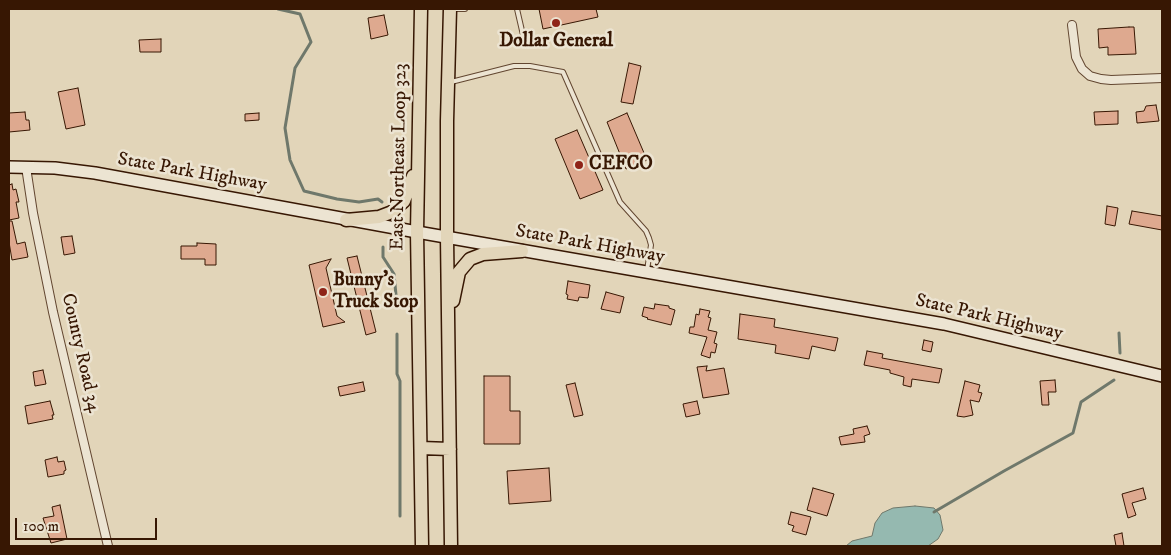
<!DOCTYPE html>
<html>
<head>
<meta charset="utf-8">
<style>
  body { margin:0 }
  #map { position:relative; width:1171px; height:555px; overflow:hidden; background:#e2d5b9; font-family:"IM FELL DW Pica",serif }
  canvas { display:block }
  .frame { position:absolute; inset:0; border:10px solid #371703; pointer-events:none }
  .scale { position:absolute; left:15px; top:518px; width:142px; height:22px; box-sizing:border-box; border:2px solid #371703; border-top:0; padding-left:6px; font-size:15px; line-height:18px; white-space:nowrap; color:#371703; -webkit-text-stroke:4px #ece4d2; paint-order:stroke }
</style>
</head>
<body>
<div id="map">
<canvas width="1171" height="555"></canvas>
<div class="frame"></div>
<div class="scale">100 m</div>
</div>
<script>
const context = document.querySelector('canvas').getContext('2d');
context.lineJoin = 'round';
function fillPath(path, color) { context.fillStyle = color; context.fill(path, 'evenodd'); }
const poly = rows => new Path2D(rows.map(r => 'M' + r).join(''));
function strokePath(path, color, width, dash) { context.strokeStyle = color; context.lineWidth = width; context.lineCap = dash ? 'butt' : 'round'; context.setLineDash(dash || []); context.stroke(path); }
function drawText(font, color, halo, rows, align = 'center') {
  context.font = font + ' "IM FELL DW Pica",serif'; context.lineWidth = 5; context.setLineDash([]); context.textBaseline = 'middle'; context.strokeStyle = halo; context.fillStyle = color; for (const [text, x, y, turn = 0] of rows) {
    context.save(); context.translate(x, y); context.rotate((+turn || 0) * Math.PI / 180); context.textAlign = isNaN(turn) ? turn : align; if (halo) context.strokeText(text, 0, 0); context.fillText(text, 0, 0); context.restore();
  }
}
const water = poly([
  [915,506,934,508,940,515,943,530,938,539,928,546,846,546,852,541,872,536,875,523,882,513,893,508,915,506]
]);
fillPath(water, '#95b9b0');
strokePath(water, '#6f786b', 1);
strokePath(poly([
  [278,9,300,14,311,42,295,68,285,128,290,160,304,191,337,199,359,202,378,199,382,202],
  [383,247,383,257,394,274,397,306],
  [1119,333,1120,353],
  [397,334,397,374,400,381,400,516],
  [934,512,1004,471,1073,433,1081,402,1114,380]
]), '#6f786b', 3);
const building = poly([
  [539,9,596,9,598,17,543,29,539,9],
  [384,15,388,35,371,39,368,18,384,15],
  [1129,27,1134,27,1136,54,1108,55,1108,47,1099,48,1098,29,1129,27],
  [161,39,161,52,140,52,139,40,161,39],
  [629,63,641,66,633,104,621,102,629,63],
  [78,88,85,125,66,129,58,92,78,88],
  [1156,105,1159,121,1137,123,1136,112,1144,111,1146,106,1156,105],
  [1118,111,1118,124,1095,125,1094,112,1118,111],
  [25,112,26,120,29,120,30,130,9,132,9,113,25,112],
  [259,113,259,120,245,121,245,114,259,113],
  [627,113,647,160,626,169,607,122,627,113],
  [577,130,603,190,580,199,555,139,577,130],
  [12,184,13,190,16,189,19,202,16,202,19,218,9,220,9,185,12,184],
  [1107,206,1118,208,1115,226,1105,224,1107,206],
  [1132,211,1162,216,1162,230,1129,224,1132,211],
  [9,221,12,221,17,244,25,242,28,257,12,260,9,242,9,221],
  [72,236,75,253,64,255,61,237,72,236],
  [197,243,216,244,216,265,205,265,205,259,181,259,181,246,197,246,197,243],
  [357,256,376,332,366,335,347,258,357,256],
  [331,259,326,268,337,316,345,322,323,327,309,265,331,259],
  [568,281,590,285,588,298,579,297,578,301,567,299,568,295,566,294,568,281],
  [606,292,624,297,620,313,601,309,606,292],
  [655,304,669,306,669,308,675,310,671,325,647,319,648,318,642,316,644,307,654,309,655,304],
  [700,309,710,311,708,317,711,318,708,330,717,332,714,343,717,344,715,353,711,352,710,358,701,355,707,337,689,333,690,327,694,327,696,314,699,315,700,309],
  [740,314,775,319,774,327,838,338,835,351,812,346,809,359,775,353,776,345,738,339,740,314],
  [924,340,933,342,931,352,922,350,924,340],
  [867,351,883,354,882,358,942,369,939,383,912,379,911,387,903,385,904,377,890,373,890,370,864,365,867,351],
  [707,366,706,371,724,368,729,394,703,398,697,367,707,366],
  [43,370,46,384,35,386,33,372,43,370],
  [484,376,510,376,510,411,520,411,520,444,484,444,484,376],
  [1055,380,1056,392,1048,392,1049,405,1042,405,1040,381,1055,380],
  [965,381,980,385,978,392,982,393,979,402,970,400,973,415,964,417,957,416,965,381],
  [363,382,365,391,340,396,338,387,363,382],
  [575,383,583,415,574,417,566,385,575,383],
  [50,401,54,415,52,415,53,419,28,424,25,406,50,401],
  [697,401,700,414,686,417,683,404,697,401],
  [867,426,870,434,864,436,865,442,841,445,839,437,854,434,853,429,867,426],
  [57,457,58,462,64,461,66,470,64,471,64,474,48,477,45,460,57,457],
  [549,468,551,501,509,504,507,471,549,468],
  [813,488,834,494,827,516,807,510,813,488],
  [1143,488,1146,499,1132,503,1136,515,1128,518,1122,494,1143,488],
  [60,505,67,539,51,543,43,518,54,516,52,507,60,505],
  [791,512,811,517,806,535,792,531,794,526,788,524,791,512],
  [1122,533,1124,546,1116,546,1114,535,1122,533]
]);
fillPath(building, '#dea98f');
strokePath(building, '#371703', 1);
const service = poly([
  [452,9,465,9],
  [517,9,523,35],
  [451,82,514,66,530,66,563,72,620,202,646,231,649,238,651,245,647,270]
]);
const minor = poly([
  [1072,25,1076,57,1082,69,1090,76,1101,79,1111,80,1162,78],
  [26,167,33,213,53,312,108,546]
]);
const secondary = poly([
  [9,167,55,168,95,173,417,232,944,324,1162,376]
]);
const trunk = poly([
  [421,9,417,232,422,546],
  [450,9,447,121,447,237,451,546],
  [346,220,379,217,392,212,404,201,413,176],
  [453,301,459,272,470,259,483,254,522,251],
  [421,448,450,449]
]);
strokePath(service, '#624630', 6);
strokePath(minor, '#624630', 10);
strokePath(secondary, '#371703', 14);
strokePath(trunk, '#371703', 15);
strokePath(service, '#ece4d2', 4);
strokePath(minor, '#ece4d2', 8);
strokePath(secondary, '#ece4d2', 11);
strokePath(trunk, '#e2d5b9', 12);
for (const [x, y, r, color] of [
  [556,23,5,"#8f2418"],
  [579,165,5,"#8f2418"],
  [323,292,5,"#8f2418"]
]) { const dot = new Path2D(); dot.arc(x, y, r, 0, 2 * Math.PI); context.fillStyle = color; context.fill(dot); strokePath(dot, '#ece4d2', 2); }
drawText('bold 19px', '#371703', '#ece4d2', [
  ["Dollar General",556,42,"center"],
  ["CEFCO",589,165],
  ["Bunny's",333,281],
  ["Truck Stop",333,303]
], 'left');
drawText('19px', '#371703', '#ece4d2', [
  ["East Northeast Loop 323",400,157,-89],
  ["State Park Highway",192,173,10],
  ["State Park Highway",590,245,10],
  ["State Park Highway",989,318,13],
  ["County Road 34",80,353,77]
]);
</script>
</body>
</html>
